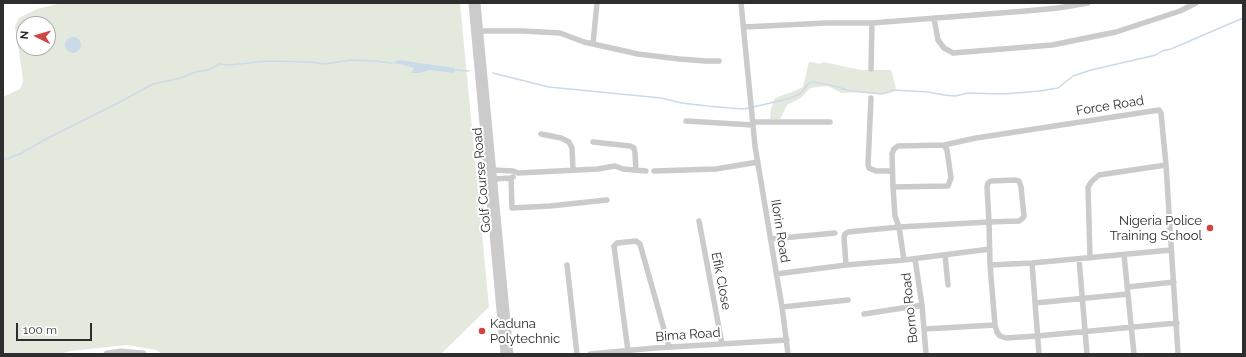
<!DOCTYPE html>
<html>
<head>
<meta charset="utf-8">
<style>
  body { margin:0 }
  #map { position:relative; width:1246px; height:357px; overflow:hidden; background:#fff; font-family:Raleway,sans-serif }
  canvas { display:block }
  .frame { position:absolute; inset:0; border:4px solid #2e2e2e; pointer-events:none }
  .north { position:absolute; left:16px; top:16px; width:40px; height:40px; box-sizing:border-box; background:#fff; border:1px solid #ababab; border-radius:50%; rotate:275deg; font-size:11px; font-weight:700; line-height:16px; text-align:center; color:#2e2e2e }
  .north::after { content:''; display:block; margin:auto; width:14px; height:18px; background:#d34342; clip-path:polygon(50% 0,100% 100%,50% 72%,0 100%) }
  .scale { position:absolute; left:16px; top:323px; width:76px; height:18px; box-sizing:border-box; border:2px solid #2e2e2e; border-top:0; padding-left:5px; font-size:12px; line-height:14px; white-space:nowrap; color:#2e2e2e; -webkit-text-stroke:3px #fff; paint-order:stroke }
</style>
</head>
<body>
<div id="map">
<canvas width="1246" height="357"></canvas>
<div class="frame"></div>
<div class="north">N</div>
<div class="scale">100 m</div>
</div>
<script>
const context = document.querySelector('canvas').getContext('2d');
context.lineJoin = 'round';
function fillPath(path, color) { context.fillStyle = color; context.fill(path, 'evenodd'); }
const poly = rows => new Path2D(rows.map(r => 'M' + r).join(''));
function strokePath(path, color, width, dash) { context.strokeStyle = color; context.lineWidth = width; context.lineCap = dash ? 'butt' : 'round'; context.setLineDash(dash || []); context.stroke(path); }
function drawText(font, color, halo, rows, align = 'center') {
  context.font = font + ' Raleway,sans-serif'; context.lineWidth = 4; context.setLineDash([]); context.textBaseline = 'middle'; context.strokeStyle = halo; context.fillStyle = color; for (const [text, x, y, turn = 0] of rows) {
    context.save(); context.translate(x, y); context.rotate((+turn || 0) * Math.PI / 180); context.textAlign = isNaN(turn) ? turn : align; if (halo) context.strokeText(text, 0, 0); context.fillText(text, 0, 0); context.restore();
  }
}
fillPath(poly([
  [62,3,460,3,489,307,441,354,162,354,156,350,127,345,70,351,61,354,3,354,3,97,20,89,22,85,23,79,15,26,19,18,37,9],
  [24,24,48,24,48,48,24,48],
  [809,62,813,62,819,64,824,62,860,70,891,70,896,88,893,92,885,94,875,94,861,92,841,93,828,86,810,88,801,98,787,105,780,119,770,119,771,109,775,98,792,92,803,87]
]), '#e3eadd');
fillPath(poly([
  '65 45a8 8 0 1 1 16 0a8 8 0 1 1-16 0Z',
  [399,60,454,68,456,70,453,73,430,70,419,73,411,73,414,68,400,64,391,63]
]), '#cbdae8');
strokePath(poly([
  [456,70,469,71],
  [493,73,549,87,661,98,682,103,707,106,742,109,750,108],
  [753,107,788,99,800,94,809,83,812,82,830,85,851,91,882,94,894,90,928,92,944,95,955,96,968,93,1003,94,1040,91,1058,88,1073,76,1091,70,1156,55,1162,51,1171,49,1243,18],
  [3,160,20,154,46,139,118,103,153,84,180,78,196,72,209,70,219,64,230,65,267,61,310,62,325,64,351,60,375,61,391,63]
]), '#cbdae8', 1.5);
strokePath(poly([
  [741,3,755,146,782,307,788,354],
  [934,18,938,40,944,48,953,53,1052,45,1116,32,1180,11,1196,3],
  [744,27,826,23,872,23,1026,11,1058,8,1088,3],
  [480,31,522,31,560,33,584,42,638,54,679,59,706,61,719,61],
  [593,44,597,3],
  [871,69,872,23],
  [871,98,868,164,869,168,876,171,892,171],
  [686,121,753,125],
  [753,122,830,122],
  [541,134,561,138,569,142,572,148,573,170],
  [593,142,630,146,634,148,635,153,636,170],
  [493,170,513,171,518,173,598,169,615,166,623,169,646,171],
  [654,171,716,169,758,162],
  [511,178,512,208,550,206,607,200],
  [494,179,511,178,513,177],
  [893,187,948,186,951,178,947,150,944,145],
  [699,221,722,344],
  [771,239,835,233],
  [945,255,948,285],
  [1124,255,1134,354],
  [1090,258,1088,187,1092,181,1099,175,1166,165],
  [915,259,922,305,926,354],
  [1079,259,1087,354],
  [904,260,899,227,895,216,893,187,892,154,894,149,898,146,944,145,976,138,1159,110,1161,113,1166,165,1178,354],
  [1032,263,1039,354],
  [567,265,577,354],
  [846,265,844,238,845,234,848,232,899,227,989,222,1019,221,1023,218,1024,216,1021,187,1019,181,1016,180,991,181,988,183,987,187,989,222,990,265,995,325,997,332,1000,336,1006,338,1037,336,1177,323],
  [990,265,1032,263,1171,250],
  [776,274,846,265,904,260,990,249],
  [1128,287,1174,282],
  [1035,303,1128,294],
  [782,307,848,300],
  [864,314,922,305],
  [924,329,995,325],
  [628,351,614,246,617,243,636,241,640,244,669,347],
  [590,354,655,348,787,340]
]), '#cbcbcb', 5.5);
strokePath(poly([
  [472,3,504,354],
  [477,3,510,354],
  [107,354,121,352,143,354]
]), '#cbcbcb', 7);
for (const [x, y, r, color] of [
  [1210,228,4,"#d34342"],
  [482,331,4,"#d34342"]
]) { const dot = new Path2D(); dot.arc(x, y, r, 0, 2 * Math.PI); context.fillStyle = color; context.fill(dot); strokePath(dot, '#fff', 1.5); }
drawText('13px', '#2e2e2e', '#fff', [
  ["Force Road",1110,106,-9],
  ["Golf Course Road",482,180,-95],
  ["Ilorin Road",780,231,81],
  ["Efik Close",721,281,79],
  ["Borno Road",910,308,-96],
  ["Bima Road",688,335,-4]
]);
drawText('13px', '#2e2e2e', '#fff', [
  ["Nigeria Police",1202,221],
  ["Training School",1202,236],
  ["Kaduna",490,324,"left"],
  ["Polytechnic",490,339,"left"]
], 'right');
</script>
</body>
</html>
